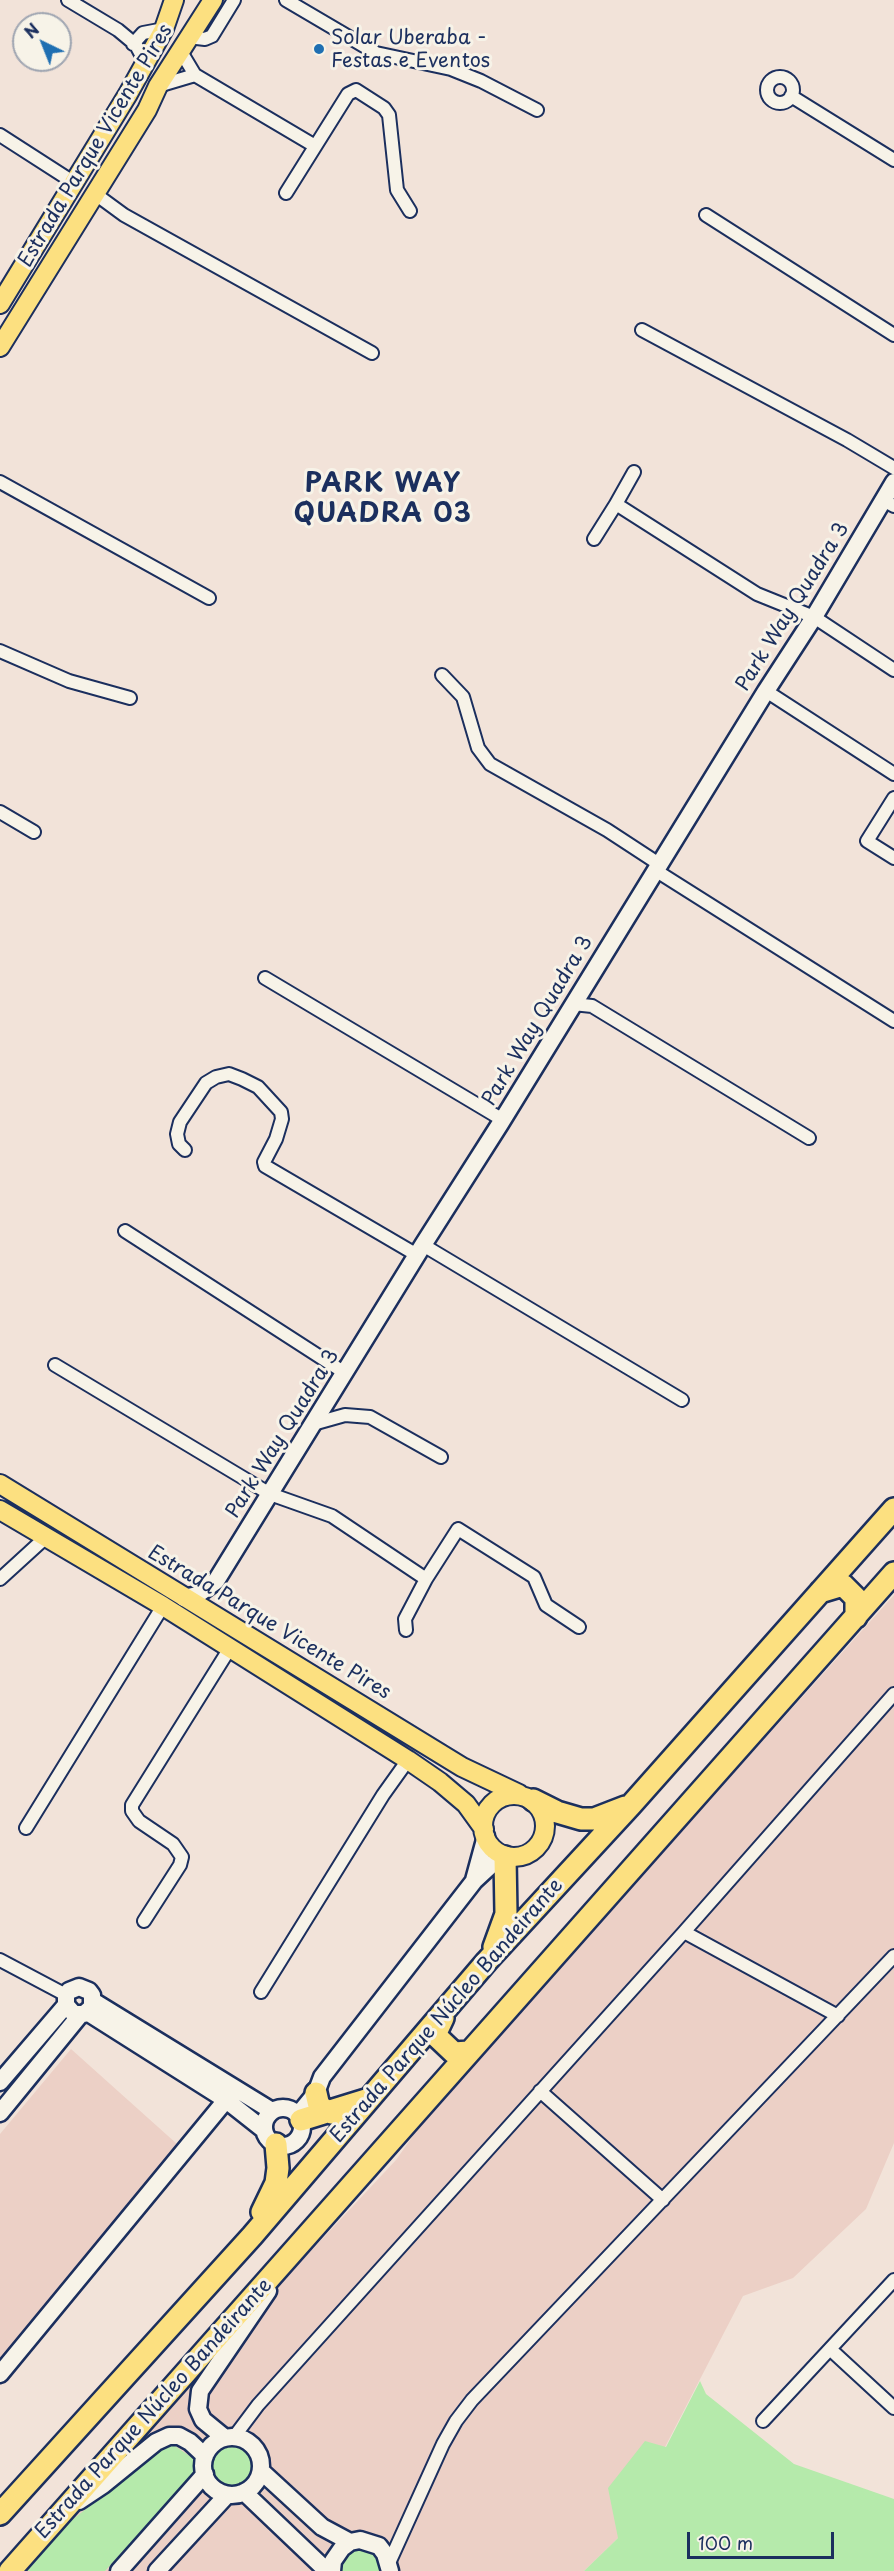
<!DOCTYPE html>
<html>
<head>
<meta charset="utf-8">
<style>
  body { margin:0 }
  #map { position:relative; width:894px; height:2571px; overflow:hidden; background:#f2e3d9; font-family:"Playpen Sans",sans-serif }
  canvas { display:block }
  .north { position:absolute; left:12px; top:12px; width:60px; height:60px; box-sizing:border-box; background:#f7f3e8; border:2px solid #9fa5b1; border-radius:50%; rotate:317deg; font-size:16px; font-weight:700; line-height:24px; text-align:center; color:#1b2f5e }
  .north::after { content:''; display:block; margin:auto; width:21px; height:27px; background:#1f6fb2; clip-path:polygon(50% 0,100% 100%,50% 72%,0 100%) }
  .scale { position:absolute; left:687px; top:2532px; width:147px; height:27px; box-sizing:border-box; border:3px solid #1b2f5e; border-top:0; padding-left:8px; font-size:18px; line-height:21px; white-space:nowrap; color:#1b2f5e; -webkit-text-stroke:4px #f7f3e8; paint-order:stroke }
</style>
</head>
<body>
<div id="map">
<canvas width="894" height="2571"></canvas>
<div class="north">N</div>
<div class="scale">100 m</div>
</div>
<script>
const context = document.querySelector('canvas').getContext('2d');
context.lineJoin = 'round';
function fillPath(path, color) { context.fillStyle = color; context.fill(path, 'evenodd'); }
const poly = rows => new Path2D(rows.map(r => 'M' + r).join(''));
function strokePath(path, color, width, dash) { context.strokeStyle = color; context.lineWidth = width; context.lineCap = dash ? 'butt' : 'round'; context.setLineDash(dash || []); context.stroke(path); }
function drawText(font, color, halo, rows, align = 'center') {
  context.font = font + ' "Playpen Sans",sans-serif'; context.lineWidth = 6; context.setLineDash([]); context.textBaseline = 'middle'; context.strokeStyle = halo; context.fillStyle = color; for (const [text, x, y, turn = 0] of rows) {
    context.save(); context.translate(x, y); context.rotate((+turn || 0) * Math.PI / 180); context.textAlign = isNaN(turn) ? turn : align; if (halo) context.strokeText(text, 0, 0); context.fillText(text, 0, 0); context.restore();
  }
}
fillPath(poly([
  [894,1595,894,2143,866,2209,793,2278,743,2296,618,2538,584,2571,20,2571,194,2376,396,2160,434,2106],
  [71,2049,177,2144,0,2363,0,2134]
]), '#ecd0c6');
fillPath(poly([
  [700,2381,706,2394,794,2464,894,2499,894,2571,584,2571,618,2538,608,2488,645,2441,666,2447],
  [166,2446,175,2446,191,2457,195,2461,195,2471,105,2571,20,2571,49,2538],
  '208 2468a22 22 0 1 1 44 0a22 22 0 1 1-44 0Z',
  [355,2546,376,2553,382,2571,337,2571,338,2560]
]), '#b5eaab');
const street = poly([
  [68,0,118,30,136,45,145,62],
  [286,0,376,53,451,69,481,81,537,110],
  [188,37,205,39,212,36,234,0],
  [133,44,143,33,164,29],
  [180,50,195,75,315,146],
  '767 90a13 13 0 1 1 26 0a13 13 0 1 1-26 0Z',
  [158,86,195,75],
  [791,96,894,160],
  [0,135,73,182],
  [94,193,124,215,372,353],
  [286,193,348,94,356,90,384,108,389,115,397,190,410,211],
  [706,215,894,335],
  [642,330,847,440,894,468],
  [634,472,616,504,757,594,814,617,894,670],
  [0,482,209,598],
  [883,500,894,506],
  [594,539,616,504],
  [0,651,69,681,130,698],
  [442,675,463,697,478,748,490,764,607,830,659,864],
  [766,691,894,774],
  [894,798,867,841,894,858],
  [0,812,34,832],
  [655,870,894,1021],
  [265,978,503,1120],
  [573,1004,592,1006,809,1138],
  [185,1150,179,1144,177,1134,180,1122,206,1083,216,1077,229,1074,242,1079,258,1087,281,1112,282,1119,276,1139,264,1162,265,1166,417,1255],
  [125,1231,345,1373],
  [423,1245,682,1400],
  [55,1365,270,1494,332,1516,426,1579,405,1619,406,1630],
  [313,1424,345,1415,370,1417,441,1457],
  [0,1579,45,1538],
  [426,1579,458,1529,534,1577,546,1605,579,1627],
  [26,1828,163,1606],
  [144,1921,180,1865,182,1857,173,1844,139,1821,132,1811,132,1805,230,1648],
  [684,1932,838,2016],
  [0,1960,66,1995],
  [261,1992,383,1795,408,1760],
  [540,2091,663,2200],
  [830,2349,894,2408],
  [763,2421,894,2280],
  [234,2437,258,2405,684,1932,894,1694],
  [389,2563,443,2444,456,2421,472,2400,894,1956]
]);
const secondary = poly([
  [184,1598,197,1595,216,1581,423,1245,500,1124,766,691,814,617,894,482],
  [474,1880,486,1836],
  [93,2001,272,2111],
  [87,2012,226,2100,264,2130],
  [0,2082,66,2005,66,1995,69,1991,79,1987,89,1991,92,1995,92,2007,84,2014,74,2014,66,2005],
  '264 2127a19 19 0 1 1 38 0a19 19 0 1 1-38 0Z',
  [0,2113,80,2015],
  [298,2115,316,2093,322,2077,474,1881,502,1855],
  [0,2374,226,2100],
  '203 2466a29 29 0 1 1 58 0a29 29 0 1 1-58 0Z',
  [225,2438,203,2420,198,2409,200,2391,268,2291],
  [261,2471,322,2527,350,2542],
  [244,2492,327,2571],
  [79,2501,103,2485,156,2442,169,2436,179,2436,190,2442,205,2456],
  [119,2571,205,2474],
  [157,2571,227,2495],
  [332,2571,333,2561,342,2548,350,2542,360,2540,379,2546,385,2554,390,2571]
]);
const primary = poly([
  [0,304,128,94,164,29,174,0],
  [0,347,147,110,158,86,213,0],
  [0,1484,462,1767,519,1794],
  [0,1510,163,1606,408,1760,440,1782,466,1804,484,1829],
  '483 1826a31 31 0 1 1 62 0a31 31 0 1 1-62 0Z'
]);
const highway = poly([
  [820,1592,843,1585,856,1598,856,1617],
  [533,1800,557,1812,581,1819,594,1819,625,1807],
  [494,1947,506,1914,505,1857],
  [443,2018,435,2035,454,2053,469,2052],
  [316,2093,319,2106,331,2113],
  [301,2120,369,2099],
  [262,2212,276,2183,278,2168,276,2144],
  [0,2514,252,2236,487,1961,631,1805,894,1509],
  [10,2571,894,1573]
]);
strokePath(street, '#1b2f5e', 16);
strokePath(secondary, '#1b2f5e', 21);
strokePath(primary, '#1b2f5e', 22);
strokePath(highway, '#1b2f5e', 26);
strokePath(street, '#f7f3e8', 12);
strokePath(secondary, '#f7f3e8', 16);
strokePath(primary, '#fce080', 18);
strokePath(highway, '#fce080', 21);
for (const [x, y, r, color] of [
  [319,49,6,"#1f6fb2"]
]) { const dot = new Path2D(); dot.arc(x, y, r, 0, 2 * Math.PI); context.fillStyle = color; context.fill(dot); strokePath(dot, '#f7f3e8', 2); }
drawText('20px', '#1b2f5e', '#f7f3e8', [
  ["Solar Uberaba -",331,38],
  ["Festas e Eventos",331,61]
], 'left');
drawText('20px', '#1b2f5e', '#f7f3e8', [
  ["Estrada Parque Vicente Pires",96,146,-59],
  ["Park Way Quadra 3",793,607,-58],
  ["Park Way Quadra 3",538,1021,-59],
  ["Park Way Quadra 3",283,1434,-58],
  ["Estrada Parque Vicente Pires",269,1623,31],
  ["Estrada Parque Núcleo Bandeirante",447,2011,-49],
  ["Estrada Parque Núcleo Bandeirante",154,2409,-48]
]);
context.letterSpacing = '1.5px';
drawText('bold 26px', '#1b2f5e', '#f7f3e8', [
  ["PARK WAY",383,485],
  ["QUADRA 03",383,515]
]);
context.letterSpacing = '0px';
</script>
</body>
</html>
